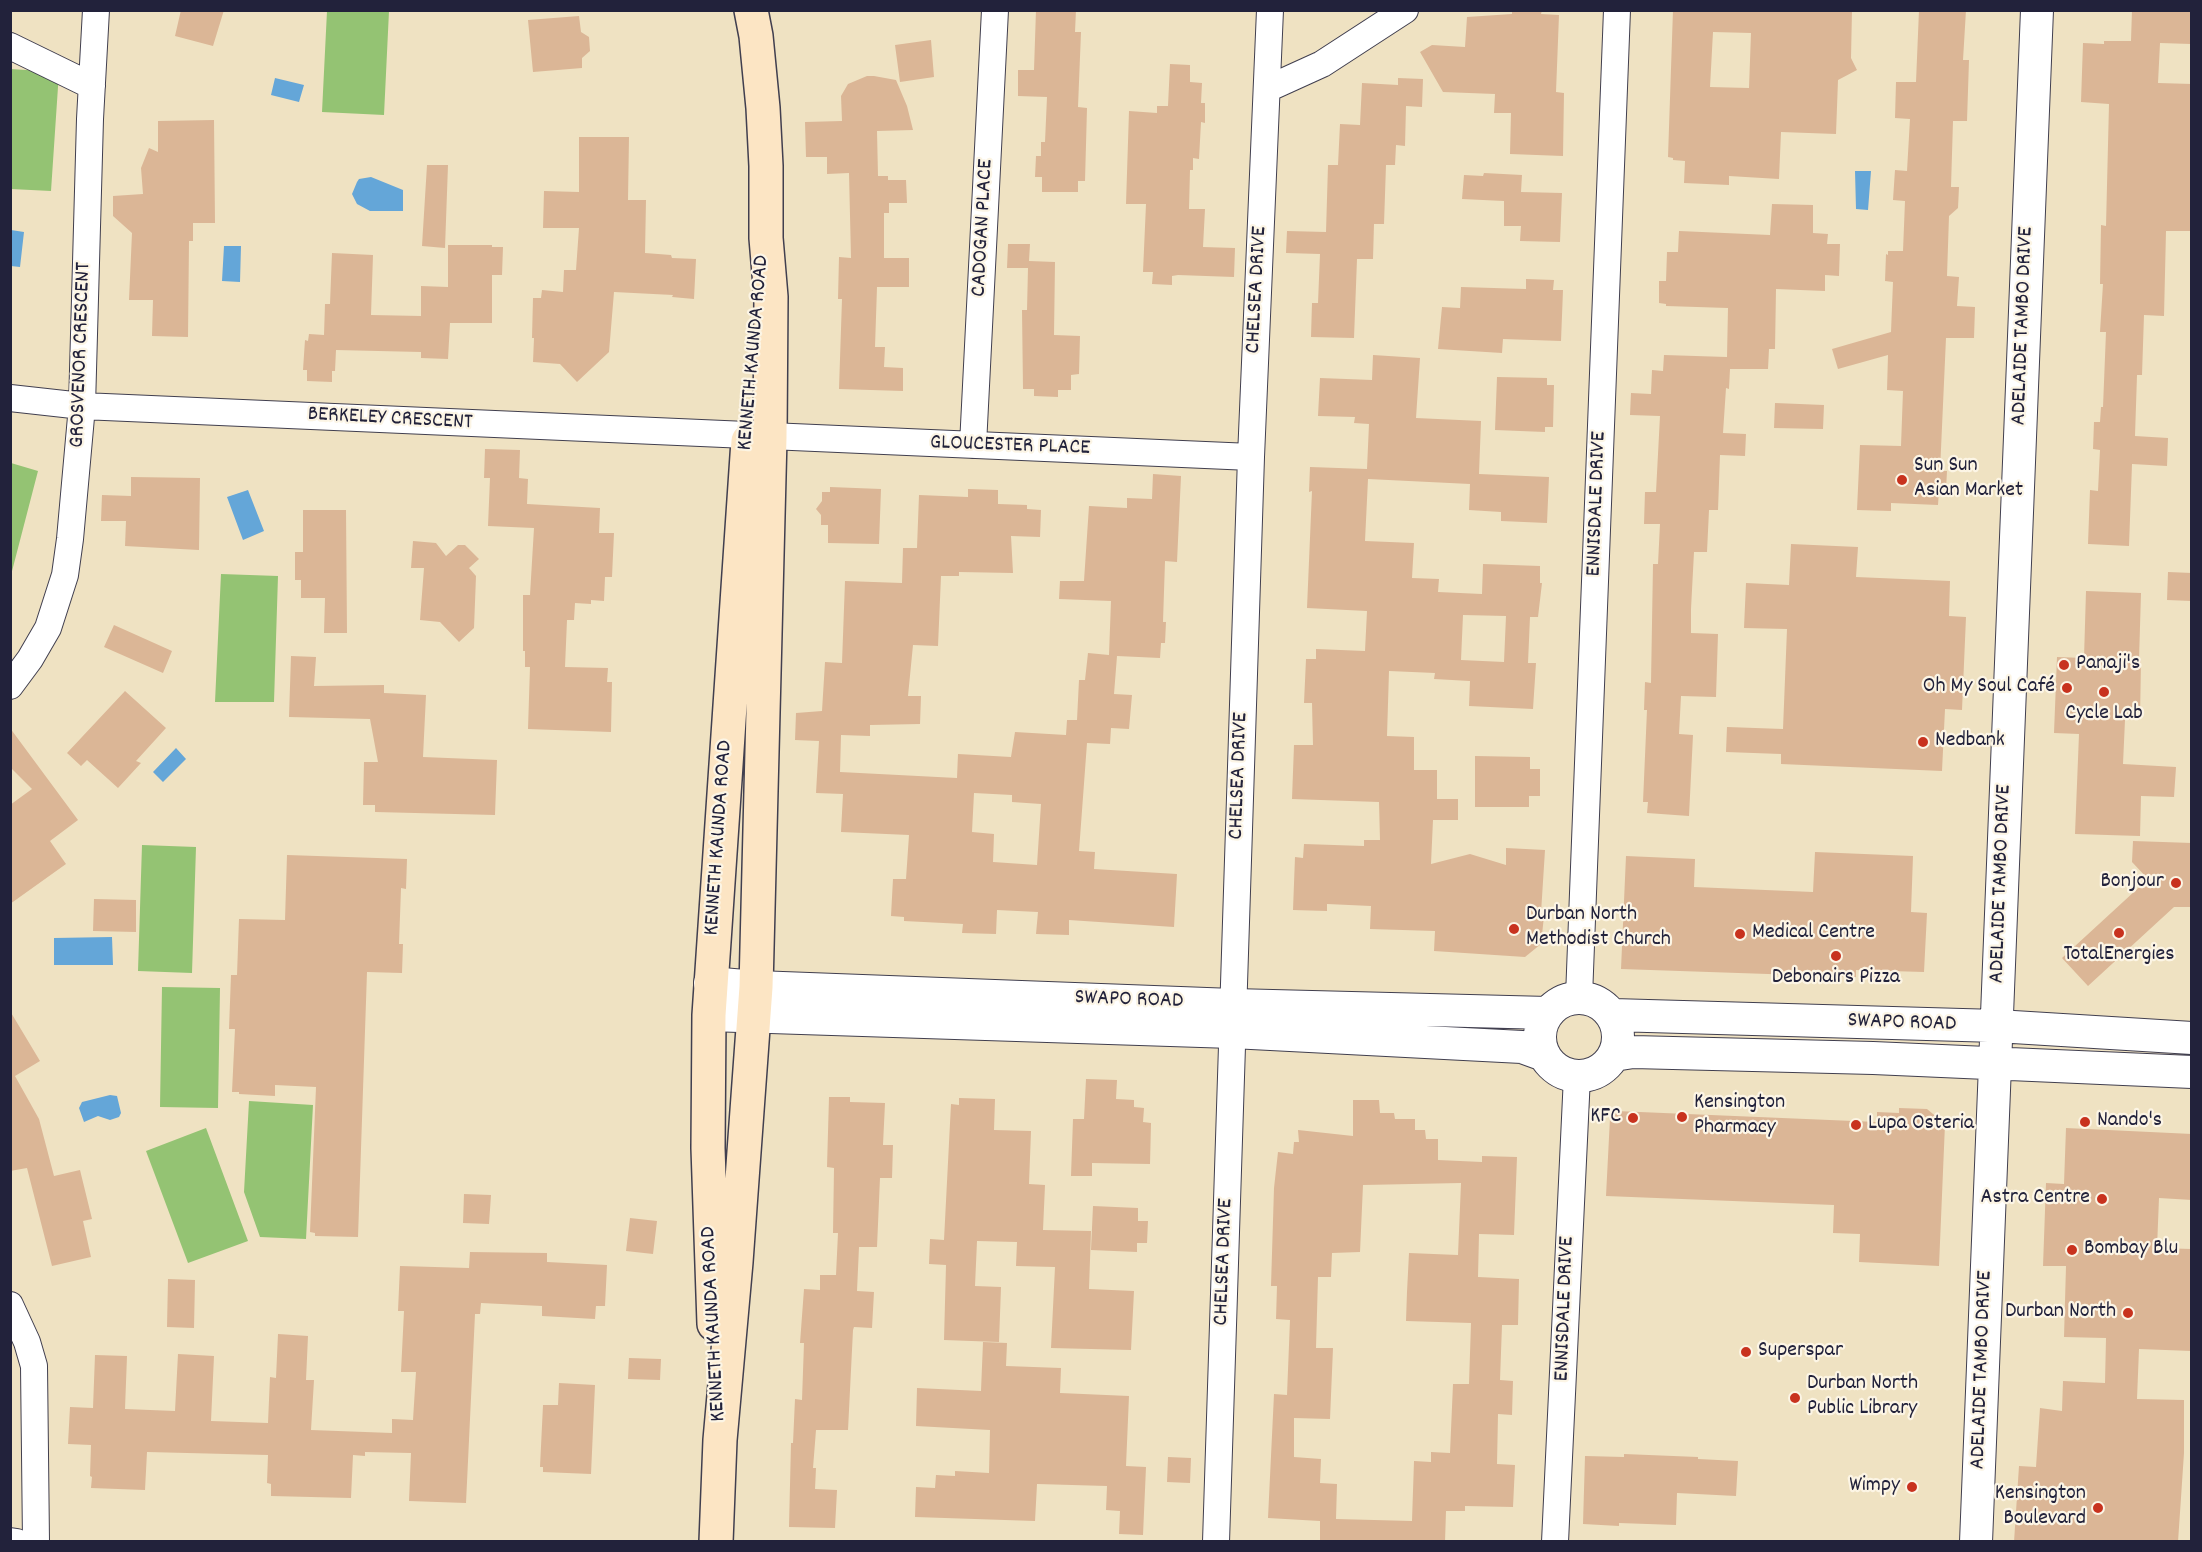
<!DOCTYPE html>
<html>
<head>
<meta charset="utf-8">
<style>
  body { margin:0 }
  #map { position:relative; width:2202px; height:1552px; overflow:hidden; background:#efe2c2; font-family:Dekko,sans-serif }
  canvas { display:block }
  .frame { position:absolute; inset:0; border:12px solid #22223b; pointer-events:none }
</style>
</head>
<body>
<div id="map">
<canvas width="2202" height="1552"></canvas>
<div class="frame"></div>
</div>
<script>
const context = document.querySelector('canvas').getContext('2d');
context.lineJoin = 'round';
function fillPath(path, color) { context.fillStyle = color; context.fill(path, 'evenodd'); }
const poly = rows => new Path2D(rows.map(r => 'M' + r).join(''));
function strokePath(path, color, width, dash) { context.strokeStyle = color; context.lineWidth = width; context.lineCap = dash ? 'butt' : 'round'; context.setLineDash(dash || []); context.stroke(path); }
function drawText(font, color, halo, rows, align = 'center') {
  context.font = font + ' Dekko,sans-serif'; context.lineWidth = 4.5; context.setLineDash([]); context.textBaseline = 'middle'; context.strokeStyle = halo; context.fillStyle = color; for (const [text, x, y, turn = 0] of rows) {
    context.save(); context.translate(x, y); context.rotate((+turn || 0) * Math.PI / 180); context.textAlign = isNaN(turn) ? turn : align; if (halo) context.strokeText(text, 0, 0); context.fillText(text, 0, 0); context.restore();
  }
}
fillPath(poly([
  [327,11,389,11,384,115,322,112],
  [10,69,59,72,51,191,11,189],
  [11,463,38,471,11,575,10,463],
  [221,574,278,576,274,702,215,702],
  [142,845,196,847,192,973,138,971],
  [162,987,220,988,218,1108,160,1107],
  [249,1101,313,1105,306,1239,260,1237,244,1192],
  [206,1128,248,1241,188,1263,146,1151]
]), '#94c373');
fillPath(poly([
  [275,78,304,85,299,102,271,95],
  [1855,171,1871,171,1868,210,1856,209],
  [371,177,403,190,403,211,370,211,357,204,352,194,357,182,359,179],
  [11,230,24,232,20,267,11,266],
  [224,246,241,246,240,282,222,281],
  [248,490,264,531,243,540,227,497],
  [176,748,186,759,163,782,153,772],
  [112,937,113,965,54,965,54,938],
  [110,1095,117,1096,121,1113,119,1117,110,1120,98,1116,84,1122,79,1108,82,1102]
]), '#64a6d8');
fillPath(poly([
  [181,10,224,10,213,46,175,36],
  [1036,10,1076,10,1075,32,1081,32,1078,107,1087,108,1085,181,1078,181,1078,192,1042,192,1042,177,1035,177,1036,156,1041,156,1041,142,1045,142,1047,97,1018,96,1018,70,1034,70],
  [1512,10,1542,10,1541,14,1559,15,1556,92,1564,93,1563,156,1510,154,1511,113,1494,113,1495,94,1443,92,1420,52,1432,45,1465,47,1467,17,1512,14],
  [1673,10,1852,10,1851,58,1857,70,1838,80,1836,134,1781,132,1779,179,1729,176,1729,185,1684,183,1685,161,1673,160,1673,158,1668,157],
  [1713,32,1751,33,1749,88,1710,87],
  [1919,10,1966,10,1963,60,1969,60,1967,121,1953,121,1951,187,1959,187,1958,208,1949,216,1947,276,1959,277,1957,306,1975,307,1974,338,1946,338,1940,471,1947,471,1946,490,1939,490,1938,505,1891,503,1891,511,1857,510,1860,445,1901,446,1903,391,1887,390,1888,355,1838,369,1832,349,1891,332,1893,282,1885,281,1886,254,1888,255,1888,251,1903,251,1905,201,1893,200,1895,170,1907,171,1910,119,1895,118,1896,82,1916,82],
  [2132,10,2192,10,2191,44,2160,43,2158,83,2192,84,2192,231,2166,231,2164,316,2144,315,2142,375,2137,375,2135,436,2168,438,2167,466,2132,464,2129,546,2088,544,2090,490,2098,491,2100,450,2093,449,2094,422,2100,422,2101,407,2103,407,2106,332,2100,332,2103,284,2100,284,2101,225,2106,226,2109,104,2081,102,2083,43,2104,44,2104,41,2131,41],
  [579,16,581,32,589,37,590,51,582,58,582,68,533,72,528,20],
  [931,40,934,77,900,82,895,45],
  [1170,64,1190,65,1190,82,1202,83,1201,103,1205,103,1205,123,1201,122,1199,159,1193,158,1193,170,1190,170,1189,209,1205,209,1203,247,1235,248,1234,277,1178,275,1172,276,1172,285,1152,284,1153,272,1143,272,1146,204,1126,204,1129,111,1157,113,1157,106,1168,106],
  [867,76,874,76,896,80,907,106,913,130,877,131,878,176,888,176,888,180,906,180,907,203,889,203,889,213,884,213,884,258,909,258,909,287,877,287,875,347,885,347,884,367,903,368,903,391,839,389,842,299,838,299,839,257,851,258,849,173,827,174,827,157,806,157,805,122,842,121,841,96,848,84],
  [1398,78,1423,79,1422,107,1406,106,1405,146,1396,145,1395,165,1386,165,1384,224,1374,224,1373,259,1357,259,1354,338,1311,337,1312,303,1318,303,1320,254,1286,253,1287,231,1326,232,1328,165,1338,165,1340,124,1360,125,1362,83,1398,85],
  [214,120,215,223,193,223,193,241,189,241,188,337,152,336,153,300,129,300,132,233,113,216,113,196,143,194,141,168,149,148,158,152,158,121],
  [579,137,629,137,628,200,646,200,645,253,671,255,672,258,696,259,694,299,672,297,673,295,614,292,609,352,577,382,560,364,533,362,534,338,532,338,533,298,541,298,542,290,563,292,564,270,576,270,579,228,543,228,544,191,579,192],
  [427,165,448,165,445,248,422,246],
  [1484,173,1522,175,1521,192,1562,193,1560,242,1520,241,1521,226,1504,226,1504,201,1462,199,1464,175,1483,176],
  [1772,204,1813,205,1813,233,1828,234,1827,244,1840,244,1839,276,1825,275,1825,291,1776,289,1775,349,1769,349,1768,369,1730,369,1729,389,1726,388,1723,433,1746,434,1745,456,1720,455,1718,510,1709,510,1707,552,1694,552,1691,609,1691,633,1718,634,1716,697,1681,696,1679,734,1693,735,1689,816,1647,813,1648,802,1643,802,1647,710,1644,710,1645,682,1651,683,1653,564,1658,564,1660,524,1644,524,1645,492,1656,492,1660,416,1630,415,1631,393,1651,394,1652,370,1663,371,1664,355,1727,357,1728,308,1666,306,1666,304,1659,303,1659,281,1666,281,1667,252,1678,252,1679,231,1770,235],
  [1008,244,1030,244,1029,261,1055,262,1054,335,1080,336,1079,374,1071,375,1071,390,1058,390,1058,397,1034,396,1034,389,1023,389,1022,310,1027,310,1028,268,1007,268],
  [448,245,492,245,492,247,503,247,502,275,492,275,492,323,450,323,448,359,421,358,421,352,336,350,335,371,332,371,332,382,307,381,307,370,303,370,305,340,308,341,309,334,324,335,325,304,330,304,332,253,373,255,371,315,421,316,421,286,448,287],
  [1526,279,1554,280,1553,290,1563,290,1561,341,1503,339,1502,353,1438,349,1442,307,1460,308,1461,287,1526,289],
  [1373,355,1420,358,1416,418,1481,421,1479,474,1549,477,1547,523,1501,521,1501,512,1469,510,1470,484,1368,479,1365,541,1414,543,1412,578,1439,579,1438,592,1482,594,1483,564,1540,566,1540,583,1542,583,1538,617,1530,617,1528,663,1536,663,1533,709,1469,706,1470,681,1434,679,1435,673,1389,671,1387,736,1414,737,1414,770,1437,770,1437,799,1458,799,1458,820,1433,820,1431,864,1470,854,1506,865,1506,848,1545,850,1541,913,1544,916,1541,944,1525,957,1434,951,1435,931,1370,929,1371,906,1327,904,1327,911,1293,910,1295,857,1303,858,1304,844,1364,846,1364,840,1380,840,1379,802,1292,799,1294,745,1313,745,1312,703,1304,703,1306,659,1316,659,1316,649,1365,651,1367,611,1307,608,1312,491,1309,492,1310,467,1367,469,1369,424,1354,423,1355,417,1318,416,1320,378,1372,380],
  [1463,615,1506,616,1504,662,1461,660],
  [1497,377,1547,378,1547,385,1554,385,1553,427,1545,427,1545,432,1495,430],
  [1775,403,1824,405,1823,429,1774,428],
  [485,449,520,450,519,478,528,479,527,504,600,508,599,533,614,533,612,577,605,577,604,601,591,600,591,604,575,603,574,620,567,620,565,667,608,668,607,682,612,682,611,732,528,729,530,667,525,667,525,651,523,651,523,595,530,595,534,528,488,526,490,478,484,478],
  [1153,474,1181,476,1177,562,1165,561,1163,622,1166,622,1165,643,1161,643,1160,658,1117,656,1114,694,1132,695,1129,729,1111,728,1110,744,1087,743,1079,851,1095,852,1094,869,1177,874,1174,927,1069,920,1069,935,1036,934,1038,912,997,910,996,934,962,933,963,924,904,921,904,917,891,916,893,879,906,879,909,835,841,832,843,794,816,793,819,741,795,740,796,713,822,711,825,662,842,663,845,581,902,583,903,548,917,548,919,495,968,497,968,489,998,490,998,504,1027,505,1027,509,1041,510,1040,537,1011,536,1013,573,959,572,959,576,941,576,938,646,913,645,908,696,921,696,920,724,870,725,870,736,841,735,840,772,957,778,958,754,1011,757,1015,732,1066,735,1067,720,1077,720,1079,680,1085,680,1088,653,1109,655,1111,601,1059,599,1060,581,1084,581,1089,506,1127,508,1127,498,1152,499],
  [974,793,1012,795,1012,802,1041,804,1037,865,993,862,994,834,972,832],
  [131,477,200,478,199,550,125,546,126,521,101,521,102,495,131,496],
  [830,487,881,489,879,544,828,543,828,525,821,525,821,515,816,509,822,501,822,492,830,492],
  [303,510,346,510,347,633,324,633,325,598,301,598,301,580,295,580,295,552,303,552],
  [413,541,436,543,446,556,458,545,465,545,479,559,469,568,476,576,474,628,459,642,440,622,420,620,424,568,411,568],
  [1791,544,1858,547,1856,577,1950,581,1949,616,1966,617,1962,710,1945,709,1942,771,1781,764,1781,754,1726,752,1727,727,1783,729,1787,629,1744,628,1746,583,1789,585],
  [2168,572,2192,573,2192,601,2167,600],
  [2086,591,2141,593,2139,660,2141,660,2140,720,2125,720,2123,764,2176,767,2174,797,2141,796,2140,836,2075,834,2079,734,2054,733,2057,657,2084,658],
  [114,625,172,651,163,673,104,647],
  [291,656,316,657,314,686,384,685,384,693,426,695,423,757,497,760,495,815,375,812,375,805,363,805,364,762,378,762,370,719,289,717],
  [125,691,166,728,136,761,141,763,118,788,87,760,81,766,67,753],
  [10,728,78,820,50,841,66,864,10,904,10,805,32,789,10,767],
  [1475,756,1530,757,1530,769,1540,769,1540,796,1529,796,1529,807,1475,807],
  [2133,841,2192,843,2192,907,2174,907,2088,986,2062,958,2148,879,2132,862],
  [1815,852,1913,856,1911,912,1927,913,1924,972,1856,970,1856,977,1621,969,1626,856,1695,859,1694,887,1813,892],
  [287,855,407,859,406,889,401,888,399,944,403,944,402,973,367,972,358,1237,315,1236,315,1233,310,1232,316,1087,275,1085,275,1096,239,1094,239,1092,232,1092,235,1029,229,1029,231,975,237,975,239,919,285,920],
  [94,899,136,900,136,932,93,931],
  [10,1011,40,1061,15,1076,39,1119,54,1176,80,1170,92,1219,83,1221,91,1257,52,1266,27,1168,10,1171],
  [1086,1079,1117,1080,1116,1099,1134,1100,1134,1107,1144,1108,1143,1122,1151,1123,1150,1164,1092,1163,1092,1176,1071,1176,1073,1119,1084,1119],
  [829,1097,850,1097,850,1102,885,1103,883,1145,893,1145,892,1178,880,1178,877,1247,859,1247,857,1291,874,1292,872,1328,854,1327,853,1330,848,1430,816,1430,813,1468,816,1468,815,1489,837,1490,835,1528,789,1527,791,1443,793,1443,795,1399,802,1400,804,1343,800,1343,804,1289,820,1290,820,1275,836,1275,838,1233,833,1233,834,1168,827,1167],
  [959,1098,995,1099,994,1130,1031,1131,1029,1184,1045,1185,1043,1230,1091,1231,1089,1289,1134,1291,1131,1350,1051,1348,1055,1267,1016,1266,1017,1242,977,1241,975,1286,1001,1287,999,1342,944,1340,946,1265,929,1264,930,1239,944,1240,951,1104,959,1105],
  [1353,1100,1379,1100,1380,1113,1394,1113,1395,1119,1415,1119,1415,1130,1425,1130,1426,1139,1438,1139,1438,1160,1482,1162,1482,1156,1517,1157,1514,1235,1479,1234,1478,1277,1519,1279,1518,1325,1502,1325,1500,1380,1513,1381,1512,1415,1498,1414,1497,1464,1515,1465,1513,1507,1465,1506,1465,1511,1446,1511,1445,1542,1320,1542,1320,1521,1268,1518,1274,1394,1287,1395,1290,1320,1276,1319,1277,1286,1271,1286,1274,1188,1278,1152,1293,1154,1294,1142,1299,1142,1298,1130,1353,1136],
  [1461,1183,1458,1255,1409,1253,1407,1292,1406,1321,1471,1323,1469,1384,1453,1384,1450,1453,1431,1452,1431,1462,1414,1461,1412,1521,1336,1519,1337,1484,1320,1483,1321,1459,1294,1457,1294,1418,1330,1419,1333,1348,1316,1348,1318,1277,1331,1277,1332,1253,1360,1252,1363,1185],
  [1899,1108,1927,1109,1945,1124,1939,1266,1859,1262,1860,1234,1833,1233,1834,1205,1606,1196,1610,1118,1616,1111,1877,1122,1877,1112,1899,1113],
  [2066,1128,2192,1134,2192,1200,2159,1198,2157,1248,2192,1249,2192,1351,2139,1349,2137,1399,2184,1400,2184,1453,2178,1542,2014,1542,2019,1466,2036,1467,2040,1408,2062,1411,2063,1381,2105,1383,2106,1338,2064,1337,2066,1266,2043,1266,2046,1183,2064,1184],
  [464,1194,491,1195,489,1224,463,1223],
  [1093,1206,1138,1208,1138,1221,1148,1221,1147,1243,1137,1243,1137,1252,1091,1250],
  [630,1218,657,1221,653,1254,626,1251],
  [470,1252,547,1253,547,1262,607,1265,605,1306,596,1306,595,1319,542,1316,542,1306,481,1303,480,1314,475,1314,466,1503,409,1501,411,1453,365,1452,365,1456,353,1455,351,1498,271,1496,271,1484,267,1483,268,1455,147,1452,145,1490,91,1488,92,1477,90,1476,91,1445,68,1444,70,1407,93,1408,95,1355,127,1356,125,1409,175,1411,178,1354,214,1356,211,1421,268,1423,270,1377,276,1378,278,1334,308,1336,306,1380,314,1380,311,1430,392,1433,392,1419,413,1420,416,1372,401,1372,404,1311,398,1311,400,1266,469,1268],
  [168,1279,195,1280,194,1328,167,1327],
  [983,1342,1007,1343,1006,1366,1061,1368,1060,1393,1129,1396,1126,1466,1146,1467,1143,1535,1119,1534,1120,1511,1106,1510,1107,1486,1037,1484,1035,1521,915,1517,916,1487,935,1488,936,1475,955,1476,955,1471,989,1473,990,1430,916,1426,917,1388,981,1391],
  [629,1358,661,1359,660,1380,628,1379],
  [559,1383,595,1385,591,1474,543,1472,543,1467,540,1467,543,1405,558,1405],
  [1624,1454,1698,1457,1698,1459,1738,1461,1736,1496,1677,1493,1676,1525,1619,1523,1619,1526,1583,1524,1585,1456,1624,1457],
  [1168,1457,1191,1458,1190,1483,1167,1482]
]), '#dbb696');
const minor = poly([
  [10,46,92,86],
  [1267,89,1322,64,1405,10],
  [10,398,82,406,1251,457],
  [973,445,995,10],
  [10,686,30,659,48,628,65,575,70,539,82,406,90,119,96,10],
  [1579,997,1617,10],
  [10,1305,27,1342,34,1366,36,1542],
  [10,1541,17,1542],
  [1216,1542,1251,457,1270,10],
  [1555,1542,1577,1076]
]);
const tertiary = poly([
  [710,983,756,987,1233,1005,1548,1013],
  '1540 1037a39 39 0 1 1 78 0a39 39 0 1 1-78 0Z',
  [709,1015,1232,1032,1522,1047,1544,1055],
  [1613,1015,1997,1026,2192,1038],
  [1614,1055,1633,1052,1873,1058,2192,1072],
  [1976,1542,2037,10]
]);
const secondary = poly([
  [714,1324,708,1148,709,1015,748,441],
  [716,1542,720,1440,736,1262,756,987,770,437,771,297,766,238,766,166,763,108,756,36,751,10]
]);
strokePath(minor, '#413f4f', 28);
strokePath(tertiary, '#413f4f', 34);
strokePath(secondary, '#413f4f', 36);
strokePath(minor, '#fff', 26);
strokePath(tertiary, '#fff', 32);
strokePath(secondary, '#fce5c4', 33);
for (const [x, y, r, color] of [
  [1902,480,6,"#c8321e"],
  [2064,665,6,"#c8321e"],
  [2067,688,6,"#c8321e"],
  [2104,692,6,"#c8321e"],
  [1923,742,6,"#c8321e"],
  [2176,883,6,"#c8321e"],
  [1514,929,6,"#c8321e"],
  [2119,933,6,"#c8321e"],
  [1740,934,6,"#c8321e"],
  [1836,956,6,"#c8321e"],
  [1682,1117,6,"#c8321e"],
  [1633,1118,6,"#c8321e"],
  [2085,1122,6,"#c8321e"],
  [1856,1125,6,"#c8321e"],
  [2102,1199,6,"#c8321e"],
  [2072,1250,6,"#c8321e"],
  [2128,1313,6,"#c8321e"],
  [1746,1352,6,"#c8321e"],
  [1795,1398,6,"#c8321e"],
  [1912,1487,6,"#c8321e"],
  [2098,1508,6,"#c8321e"]
]) { const dot = new Path2D(); dot.arc(x, y, r, 0, 2 * Math.PI); context.fillStyle = color; context.fill(dot); strokePath(dot, '#fcf5e5', 2); }
drawText('22px', '#22223b', '#fcf5e5', [
  ["CADOGAN PLACE",984,228,-87],
  ["CHELSEA DRIVE",1258,290,-87],
  ["ADELAIDE TAMBO DRIVE",2024,326,-88],
  ["KENNETH KAUNDA ROAD",755,353,-85],
  ["GROSVENOR CRESCENT",82,355,-88],
  ["BERKELEY CRESCENT",390,420,3],
  ["GLOUCESTER PLACE",1010,447,2],
  ["ENNISDALE DRIVE",1598,504,-88],
  ["CHELSEA DRIVE",1240,776,-88],
  ["KENNETH KAUNDA ROAD",720,838,-86],
  ["ADELAIDE TAMBO DRIVE",2002,884,-88],
  ["SWAPO ROAD",1129,1001,2],
  ["SWAPO ROAD",1902,1024,2],
  ["CHELSEA DRIVE",1225,1262,-88],
  ["ENNISDALE DRIVE",1566,1309,-88],
  ["KENNETH KAUNDA ROAD",715,1324,-93],
  ["ADELAIDE TAMBO DRIVE",1983,1370,-88]
]);
drawText('22px', '#22223b', '#fcf5e5', [
  ["Sun Sun",1914,467],
  ["Asian Market",1914,492],
  ["Panaji's",2076,665],
  ["Oh My Soul Café",2055,688,"right"],
  ["Cycle Lab",2104,715,"center"],
  ["Nedbank",1935,742],
  ["Bonjour",2164,883,"right"],
  ["Durban North",1526,916],
  ["Methodist Church",1526,941],
  ["Medical Centre",1752,934],
  ["TotalEnergies",2119,956,"center"],
  ["Debonairs Pizza",1836,979,"center"],
  ["Kensington",1694,1104],
  ["Pharmacy",1694,1129],
  ["KFC",1621,1118,"right"],
  ["Nando's",2097,1122],
  ["Lupa Osteria",1868,1125],
  ["Astra Centre",2090,1199,"right"],
  ["Bombay Blu",2084,1250],
  ["Durban North",2116,1313,"right"],
  ["Superspar",1758,1352],
  ["Durban North",1807,1385],
  ["Public Library",1807,1410],
  ["Wimpy",1900,1487,"right"],
  ["Kensington",2086,1495,"right"],
  ["Boulevard",2086,1520,"right"]
], 'left');
</script>
</body>
</html>
